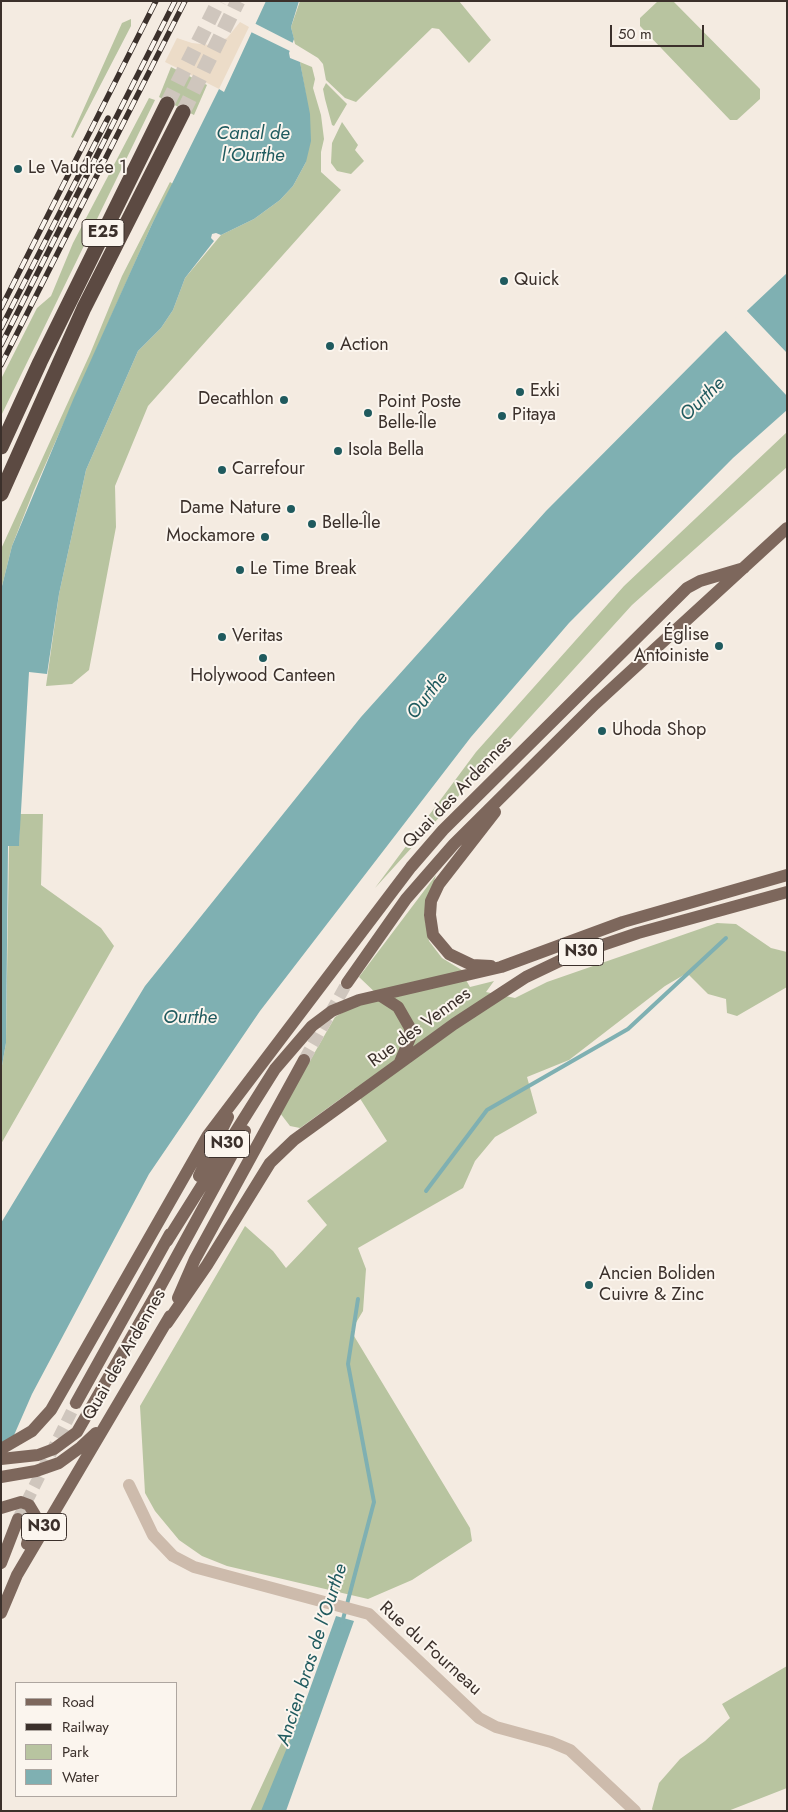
<!DOCTYPE html>
<html>
<head>
<meta charset="utf-8">
<style>
  body { margin:0 }
  #map { position:relative; width:788px; height:1812px; overflow:hidden; background:#f4ebe1; font-family:Jost,sans-serif }
  canvas { display:block }
  .frame { position:absolute; inset:0; border:2px solid #3b302b; pointer-events:none }
  .legend { position:absolute; left:15px; top:1682px; width:162px; height:115px; box-sizing:border-box; background:#fbf5ee; border:1px solid #aea6a0; margin:0; padding:6px 9px; list-style:none; font-size:15px; color:#3b302b }
  .legend li { display:flex; align-items:center; gap:10px; height:25px }
  .legend b { width:25px; border:1px solid #aea6a0 }
  .scale { position:absolute; left:610px; top:25px; width:94px; height:22px; box-sizing:border-box; border:2px solid #3b302b; border-top:0; padding-left:6px; font-size:15px; line-height:18px; white-space:nowrap; color:#3b302b; -webkit-text-stroke:4px #fbf5ee; paint-order:stroke }
</style>
</head>
<body>
<div id="map">
<canvas width="788" height="1812"></canvas>
<div class="frame"></div>
<ul class="legend">
<li><b style="height:6px;background:#7d675c"></b>Road</li>
<li><b style="height:6px;background:#3b302b"></b>Railway</li>
<li><b style="height:14px;background:#b8c4a0"></b>Park</li>
<li><b style="height:14px;background:#7fb0b2"></b>Water</li>
</ul>
<div class="scale">50 m</div>
</div>
<script>
const context = document.querySelector('canvas').getContext('2d');
context.lineJoin = 'round';
function fillPath(path, color) { context.fillStyle = color; context.fill(path, 'evenodd'); }
const poly = rows => new Path2D(rows.map(r => 'M' + r).join(''));
function strokePath(path, color, width, dash) { context.strokeStyle = color; context.lineWidth = width; context.lineCap = dash ? 'butt' : 'round'; context.setLineDash(dash || []); context.stroke(path); }
function drawText(font, color, halo, rows, align = 'center') {
  context.font = font + ' Jost,sans-serif'; context.lineWidth = 4; context.setLineDash([]); context.textBaseline = 'middle'; context.strokeStyle = halo; context.fillStyle = color; for (const [text, x, y, turn = 0] of rows) {
    context.save(); context.translate(x, y); context.rotate((+turn || 0) * Math.PI / 180); context.textAlign = isNaN(turn) ? turn : align; if (halo) context.strokeText(text, 0, 0); context.fillText(text, 0, 0); context.restore();
  }
}
fillPath(poly([
  [300,1,459,1,491,40,469,63,439,29,432,28,356,102,345,98,326,80,323,64,318,58,295,44,291,27],
  [658,1,673,1,760,89,760,99,737,120,730,120,640,26,640,18],
  [131,19,131,26,73,138,71,137,122,23],
  [300,62,312,67,315,79,313,88,321,115,324,139,321,152,321,172,341,190,148,406,115,486,116,527,89,670,72,684,46,686,59,594,86,470,138,351,161,328,173,310,185,278,221,235,254,219,280,200,293,186,306,162,306,96],
  [171,67,207,85,194,115,159,97],
  [326,83,347,104,334,126,332,125,325,99,323,89],
  [149,98,155,100,1,416,1,379,37,308,51,296,73,243],
  [342,122,358,145,355,150,364,161,351,174,337,171,331,163,332,143],
  [170,182,173,184,152,224,34,490,12,546,1,590,1,549,90,354,122,276],
  [787,432,787,467,632,605,375,888,476,752,624,586],
  [20,814,43,814,41,885,101,928,114,946,1,1144,1,1071,6,1043,9,846,19,845],
  [436,875,424,914,429,941,442,958,465,972,462,973,470,987,494,981,486,992,515,998,547,982,717,923,736,924,771,948,787,952,787,987,737,1016,727,1013,726,999,708,994,687,973,665,986,569,1060,527,1077,537,1113,495,1137,475,1161,463,1188,358,1248,366,1269,363,1311,351,1331,470,1528,472,1541,412,1580,368,1599,227,1566,202,1556,179,1540,155,1511,145,1493,140,1406,245,1226,273,1251,286,1268,327,1225,307,1201,387,1141,354,1089,300,1128,290,1126,280,1113,335,1017,354,1006,381,998,359,977],
  [787,1666,787,1788,728,1811,653,1811,652,1809,659,1783,680,1759,705,1741,730,1718,722,1704],
  [300,1703,319,1708,284,1811,250,1811]
]), '#b8c4a0');
fillPath(poly([
  [240,22,249,27,219,89,165,62,177,38,192,43,210,45,227,38]
]), '#ecdcc8');
fillPath(poly([
  [266,1,299,1,291,27,294,39,289,53,290,58,300,62,310,114,311,141,306,162,293,186,280,200,254,219,221,235,216,233,212,234,211,238,214,241,185,278,173,310,161,328,138,351,86,470,59,594,47,674,29,672,19,846,8,846,6,1043,1,1071,1,590,12,546,73,400,152,224,219,89,224,92],
  [787,273,787,410,733,458,569,623,471,737,260,1011,149,1174,32,1394,1,1465,1,1223,145,986,361,717,546,511,717,339],
  [336,1616,354,1621,286,1811,261,1811,302,1711]
]), '#7fb0b2');
fillPath(poly([
  [252,22,295,44,292,52,251,32],
  [745,309,787,353,787,396,724,329]
]), '#f4ebe1');
strokePath(poly([
  [426,1191,487,1110,628,1029,726,938],
  [342,1623,374,1502,348,1364,358,1299]
]), '#7fb0b2', 4);
strokePath(poly([
  [304,1060,347,983],
  [18,1519,76,1403]
]), '#cfc6bd', 12, [12, 6]);
strokePath(poly([
  [167,104,219,1],
  [183,112,238,1]
]), '#cfc6bd', 15, [15, 8]);
strokePath(poly([
  [129,1485,153,1535,173,1556,194,1567,369,1614,479,1718,496,1727,551,1742,570,1750,635,1811]
]), '#cdbbac', 12);
strokePath(poly([
  [491,966,472,965,449,954,433,935,430,915,431,901,439,884,495,812],
  [347,983,406,899,454,844,595,704,787,528],
  [381,996,398,1007,410,1028,410,1038,400,1062],
  [199,1176,228,1117],
  [167,1241,275,1069,312,1026,332,1011,359,1000,501,967,623,922,787,875],
  [178,1298,195,1259,304,1060],
  [167,1323,207,1265,270,1163,294,1140,454,1024,526,977,570,956,638,933,787,892],
  [76,1403,170,1234],
  [1,1449,32,1431,51,1410,208,1135,411,867,443,830,687,588,700,581,744,568],
  [1,1459,38,1455,54,1449,77,1432,154,1298,245,1131],
  [1,1477,36,1471,59,1463,81,1447,96,1433],
  [1,1508,21,1502,29,1505,35,1515,27,1544],
  [1,1563,18,1519],
  [1,1613,17,1575,170,1316]
]), '#7d675c', 12);
strokePath(poly([
  [1,447,40,362,167,104],
  [1,494,84,308,183,112]
]), '#5c4a42', 15);
const rail = poly([
  [1,308,156,1],
  [1,328,108,118],
  [1,345,175,1],
  [1,365,185,1]
]);
strokePath(rail, '#3b302b', 5.5);
strokePath(rail, '#fbf5ee', 4, [11]);
for (const [x, y, r, color] of [
  [18,169,5,"#1f5a5e"],
  [504,281,5,"#1f5a5e"],
  [330,346,5,"#1f5a5e"],
  [520,392,5,"#1f5a5e"],
  [284,400,5,"#1f5a5e"],
  [368,413,5,"#1f5a5e"],
  [502,416,5,"#1f5a5e"],
  [338,451,5,"#1f5a5e"],
  [222,470,5,"#1f5a5e"],
  [291,509,5,"#1f5a5e"],
  [312,524,5,"#1f5a5e"],
  [265,537,5,"#1f5a5e"],
  [240,570,5,"#1f5a5e"],
  [222,637,5,"#1f5a5e"],
  [719,646,5,"#1f5a5e"],
  [263,658,5,"#1f5a5e"],
  [602,731,5,"#1f5a5e"],
  [589,1285,5,"#1f5a5e"]
]) { const dot = new Path2D(); dot.arc(x, y, r, 0, 2 * Math.PI); context.fillStyle = color; context.fill(dot); strokePath(dot, '#fbf5ee', 2); }
for (const [x, y, w] of [
  [103,233,42],
  [581,952,45],
  [227,1144,45],
  [44,1527,45]
]) { const box = new Path2D(); box.roundRect(x - w / 2, y - 13.5, w, 27, 4); context.fillStyle = '#fbf5ee'; context.fill(box); strokePath(box, '#3b302b', 1); }
drawText('bold 16px', '#3b302b', null, [
  ["E25",103,233],
  ["N30",581,952],
  ["N30",227,1144],
  ["N30",44,1527]
]);
drawText('18px', '#3b302b', '#fbf5ee', [
  ["Le Vaudrée 1",28,169],
  ["Quick",514,281],
  ["Action",340,346],
  ["Exki",530,392],
  ["Decathlon",274,400,"right"],
  ["Point Poste",378,403],
  ["Belle-Île",378,424],
  ["Pitaya",512,416],
  ["Isola Bella",348,451],
  ["Carrefour",232,470],
  ["Dame Nature",281,509,"right"],
  ["Belle-Île",322,524],
  ["Mockamore",255,537,"right"],
  ["Le Time Break",250,570],
  ["Église",709,636,"right"],
  ["Antoiniste",709,657,"right"],
  ["Veritas",232,637],
  ["Holywood Canteen",263,677,"center"],
  ["Uhoda Shop",612,731],
  ["Ancien Boliden",599,1275],
  ["Cuivre & Zinc",599,1296]
], 'left');
drawText('18px', '#3b302b', '#fbf5ee', [
  ["Quai des Ardennes",458,793,-46],
  ["Rue des Vennes",420,1028,-36],
  ["Quai des Ardennes",125,1355,-60],
  ["Rue du Fourneau",430,1649,42]
]);
drawText('italic 19px', '#1f5a5e', '#fbf5ee', [
  ["Canal de",253,134],
  ["l'Ourthe",253,156],
  ["Ourthe",703,400,-44],
  ["Ourthe",428,696,-52],
  ["Ourthe",190,1018],
  ["Ancien bras de l'Ourthe",313,1655,-72]
]);
</script>
</body>
</html>
